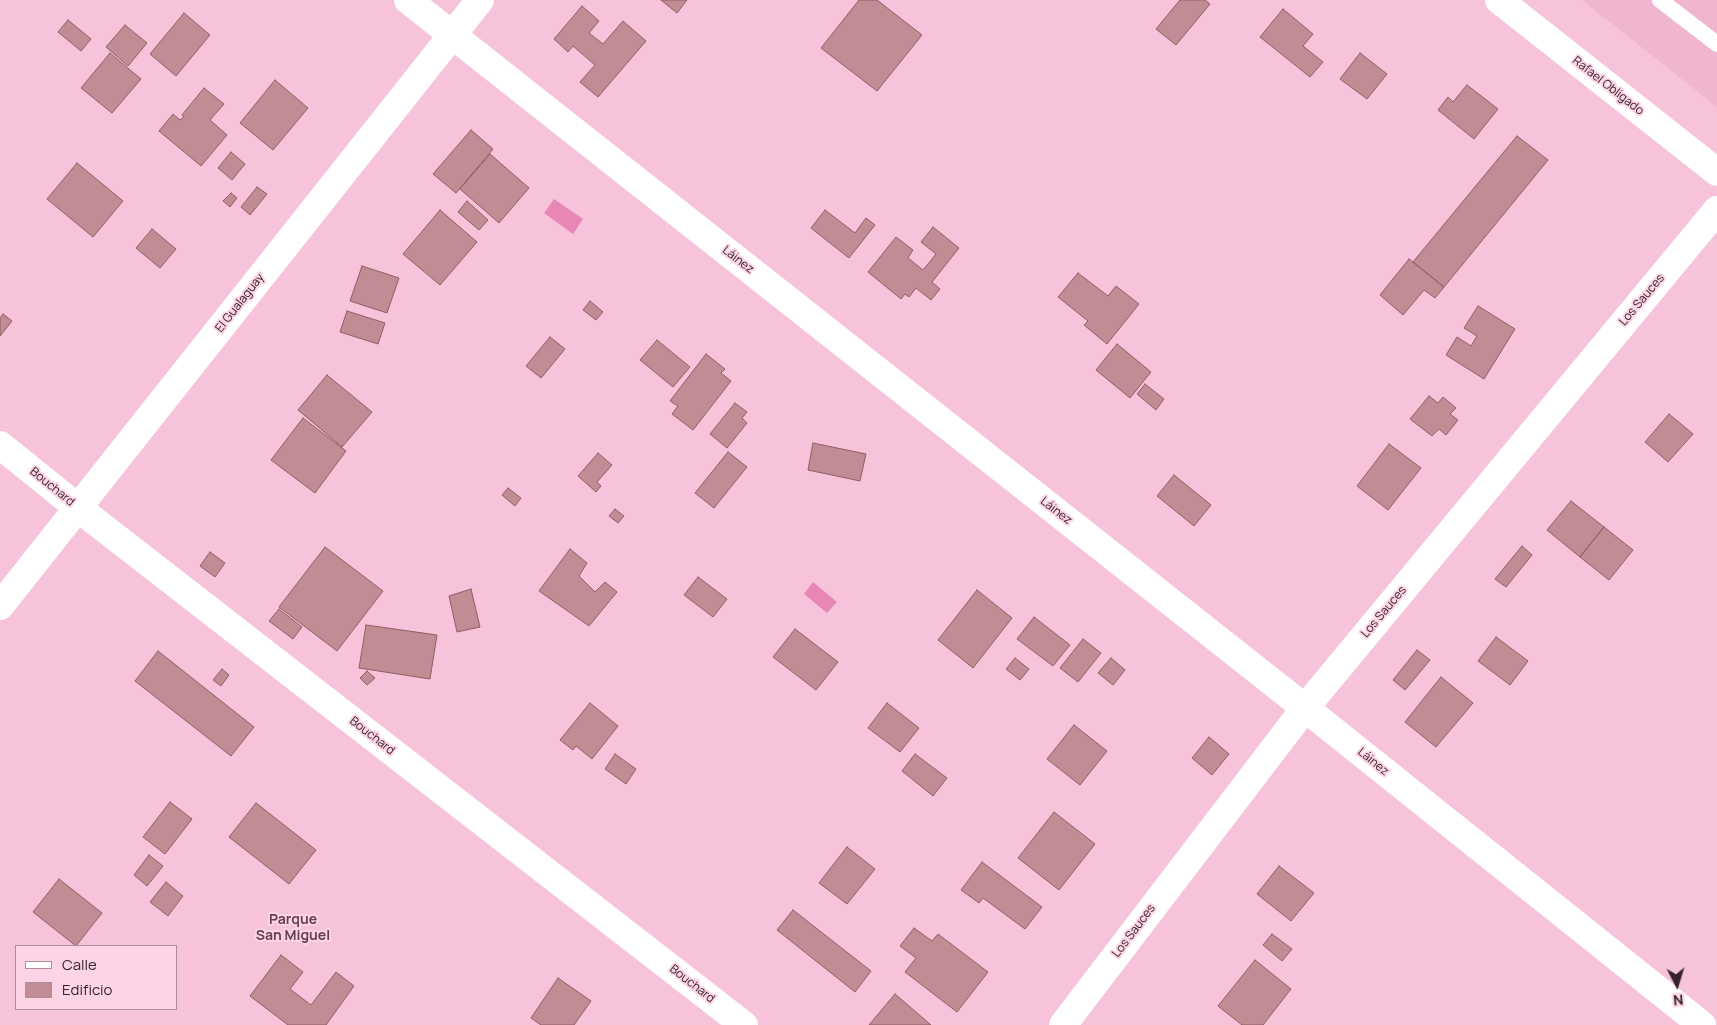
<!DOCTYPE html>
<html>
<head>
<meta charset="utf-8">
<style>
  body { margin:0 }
  #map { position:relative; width:1717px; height:1025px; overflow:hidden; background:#f6c3da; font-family:Manrope,sans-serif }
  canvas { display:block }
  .legend { position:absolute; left:15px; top:945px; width:162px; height:65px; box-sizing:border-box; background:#fdd4e6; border:1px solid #ad8d9c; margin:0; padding:6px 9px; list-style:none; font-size:15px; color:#36232c }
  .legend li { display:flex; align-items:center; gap:10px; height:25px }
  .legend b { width:25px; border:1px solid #ad8d9c }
  .north { position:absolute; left:1652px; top:960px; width:50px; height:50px; -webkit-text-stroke:4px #fdd4e6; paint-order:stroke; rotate:175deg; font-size:14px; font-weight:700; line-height:20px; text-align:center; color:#36232c }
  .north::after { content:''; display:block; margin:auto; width:18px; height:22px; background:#36232c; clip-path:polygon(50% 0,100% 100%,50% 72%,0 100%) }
</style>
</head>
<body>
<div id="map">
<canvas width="1717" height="1025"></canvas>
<ul class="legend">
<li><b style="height:6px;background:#fff"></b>Calle</li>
<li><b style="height:14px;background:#c18c93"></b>Edificio</li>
</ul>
<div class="north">N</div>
</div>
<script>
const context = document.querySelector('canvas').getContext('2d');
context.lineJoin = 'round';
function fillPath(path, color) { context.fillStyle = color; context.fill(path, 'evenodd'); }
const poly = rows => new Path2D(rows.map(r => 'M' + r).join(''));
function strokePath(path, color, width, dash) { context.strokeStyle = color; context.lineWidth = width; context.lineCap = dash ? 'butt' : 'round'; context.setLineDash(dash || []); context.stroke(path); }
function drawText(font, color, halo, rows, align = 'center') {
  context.font = font + ' Manrope,sans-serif'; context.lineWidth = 4; context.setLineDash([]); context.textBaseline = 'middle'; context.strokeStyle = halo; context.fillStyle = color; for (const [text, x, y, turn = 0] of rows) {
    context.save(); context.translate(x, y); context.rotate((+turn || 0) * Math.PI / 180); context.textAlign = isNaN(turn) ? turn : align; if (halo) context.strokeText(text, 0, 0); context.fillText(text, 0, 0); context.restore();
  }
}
fillPath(poly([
  [1582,0,1717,0,1717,107]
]), '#f0b6d0');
fillPath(poly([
  [554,199,583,219,573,234,544,213],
  [813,582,837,602,827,613,804,594]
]), '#e886b5');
const building = poly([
  [661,0,687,0,677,13,661,0],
  [859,0,877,0,922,35,877,91,821,48,859,0],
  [1180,0,1205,0,1210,4,1176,45,1156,29,1180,0],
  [582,6,599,21,589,33,603,44,623,21,646,41,598,97,580,82,595,65,573,46,568,52,554,39,582,6],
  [1283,9,1313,34,1303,46,1323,62,1310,77,1260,37,1283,9],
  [184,13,210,35,176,76,150,54,184,13],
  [68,20,91,39,81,51,58,32,68,20],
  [125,25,147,43,128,66,106,47,125,25],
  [110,53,141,79,112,113,81,88,110,53],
  [1360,53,1387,74,1367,99,1340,79,1360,53],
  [275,80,308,108,273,150,240,123,275,80],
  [1467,85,1498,109,1474,139,1438,110,1448,97,1453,102,1467,85],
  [204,88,224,104,210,120,227,135,201,166,159,131,173,114,180,120,184,117,182,115,204,88],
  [471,130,493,149,456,193,433,174,471,130],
  [1517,136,1548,160,1444,287,1413,262,1517,136],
  [231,152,245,164,232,180,218,168,231,152],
  [490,154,529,188,499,223,460,189,490,154],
  [77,163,123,201,93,237,47,199,77,163],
  [257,187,267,194,250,215,241,207,257,187],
  [231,193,237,198,230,207,223,201,231,193],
  [467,201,488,220,479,230,458,212,467,201],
  [440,210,477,242,440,285,403,254,440,210],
  [825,210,855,233,866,218,875,225,849,258,811,228,825,210],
  [933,227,959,248,932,282,940,289,931,300,916,288,909,297,905,294,901,299,868,272,896,237,913,250,908,258,923,270,936,254,921,242,933,227],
  [152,229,176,249,160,268,136,248,152,229],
  [1409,259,1444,287,1435,298,1424,290,1403,315,1380,295,1409,259],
  [362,266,399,278,387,313,350,301,362,266],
  [1078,273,1108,296,1116,286,1139,304,1107,344,1084,325,1088,321,1058,297,1078,273],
  [590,301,603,312,596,320,583,310,590,301],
  [1478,306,1515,329,1484,379,1446,355,1457,337,1471,346,1477,336,1464,328,1478,306],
  [347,311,385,323,378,344,340,332,347,311],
  [3,314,12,321,0,336,0,318,3,314],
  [550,337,565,349,541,378,526,366,550,337],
  [657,340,690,367,673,387,640,360,657,340],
  [1117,344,1151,372,1130,398,1096,370,1117,344],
  [706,354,725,369,721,373,731,381,693,430,672,414,678,406,670,401,706,354],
  [327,375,372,412,342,447,298,410,327,375],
  [1145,384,1164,399,1156,410,1137,394,1145,384],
  [1429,396,1438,403,1443,397,1456,408,1450,414,1458,420,1446,435,1439,429,1432,436,1410,419,1429,396],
  [735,403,747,412,742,418,747,423,727,448,710,434,735,403],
  [1669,414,1693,434,1668,462,1645,442,1669,414],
  [303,418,346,451,315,493,271,460,303,418],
  [813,443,866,454,860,481,808,470,813,443],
  [1389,444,1421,468,1388,510,1357,486,1389,444],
  [728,452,747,467,714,508,695,493,728,452],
  [598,453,612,465,597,482,601,486,596,492,578,476,598,453],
  [1174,475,1211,505,1194,526,1157,496,1174,475],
  [508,488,521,498,515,506,502,495,508,488],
  [1571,501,1604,527,1580,557,1547,530,1571,501],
  [615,509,624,516,618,523,609,516,615,509],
  [1604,527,1633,550,1609,580,1580,557,1604,527],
  [1522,546,1532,555,1506,587,1495,579,1522,546],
  [325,547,383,591,337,651,279,607,325,547],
  [570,549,587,563,579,576,595,592,605,582,617,592,589,626,539,591,570,549],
  [210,552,225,563,215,577,200,566,210,552],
  [698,577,727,599,713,617,684,595,698,577],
  [471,589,480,627,457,632,449,596,471,589],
  [977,590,1012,618,973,668,938,640,977,590],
  [279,609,302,627,293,639,269,621,279,609],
  [1034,617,1070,645,1053,666,1017,639,1034,617],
  [366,625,437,635,430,679,359,668,366,625],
  [795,629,838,662,816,690,773,657,795,629],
  [1496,637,1528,661,1510,685,1478,661,1496,637],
  [1083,639,1101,653,1078,682,1060,668,1083,639],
  [1417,650,1430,660,1405,690,1393,680,1417,650],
  [158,651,254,727,231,756,135,681,158,651],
  [1015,658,1029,669,1020,680,1006,669,1015,658],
  [1111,658,1125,670,1113,685,1098,673,1111,658],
  [222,669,229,675,221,686,213,680,222,669],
  [367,671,375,678,367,685,360,678,367,671],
  [1441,677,1473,703,1436,747,1405,722,1441,677],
  [590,703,618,726,592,759,576,746,573,750,560,740,590,703],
  [887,703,919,728,900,752,868,728,887,703],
  [1074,725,1107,751,1080,785,1047,759,1074,725],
  [1209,737,1229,754,1212,775,1192,758,1209,737],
  [615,754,636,769,626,784,605,769,615,754],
  [915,754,947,778,933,796,902,771,915,754],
  [170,802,192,819,165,854,143,837,170,802],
  [256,803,316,850,289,884,229,837,256,803],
  [1054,812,1095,844,1059,890,1018,858,1054,812],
  [847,847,875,869,847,904,819,883,847,847],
  [149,855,163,866,147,886,134,875,149,855],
  [982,862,1042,907,1025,929,983,898,979,903,961,890,982,862],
  [1279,866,1314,893,1291,921,1257,894,1279,866],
  [59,879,102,913,76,946,33,912,59,879],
  [166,882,183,896,168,916,150,902,166,882],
  [793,910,871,971,855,992,777,930,793,910],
  [914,928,932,941,938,934,988,972,957,1012,905,972,916,958,900,946,914,928],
  [1272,934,1292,949,1282,961,1263,945,1272,934],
  [281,955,303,972,290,989,311,1005,336,972,354,986,326,1025,288,1025,250,996,281,955],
  [1255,960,1291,989,1263,1025,1242,1025,1218,1006,1255,960],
  [558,978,591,1001,574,1025,541,1025,531,1018,558,978],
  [895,994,931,1025,869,1025,895,994]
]);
fillPath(building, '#c18c93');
strokePath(building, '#8f5e64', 1);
strokePath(poly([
  [1660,0,1717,44]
]), '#fff', 16);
strokePath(poly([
  [408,0,1305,708,1702,1025],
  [0,445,78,508,744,1025],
  [0,606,480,0],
  [1063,1025,1305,708,1717,210]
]), '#fff', 28);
strokePath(poly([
  [1499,0,1717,172]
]), '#fff', 28);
drawText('12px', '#36232c', '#fdd4e6', [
  ["Rafael Obligado",1608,86,38],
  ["Láinez",738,260,38],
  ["Los Sauces",1642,300,-50],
  ["El Gualaguay",240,303,-52],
  ["Bouchard",52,487,39],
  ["Láinez",1056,511,38],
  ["Los Sauces",1384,612,-50],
  ["Bouchard",372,736,38],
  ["Láinez",1373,762,39],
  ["Los Sauces",1134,931,-53],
  ["Bouchard",692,984,38]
]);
drawText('bold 14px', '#673d51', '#fdd4e6', [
  ["Parque",293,920],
  ["San Miguel",293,936]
]);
</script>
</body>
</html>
